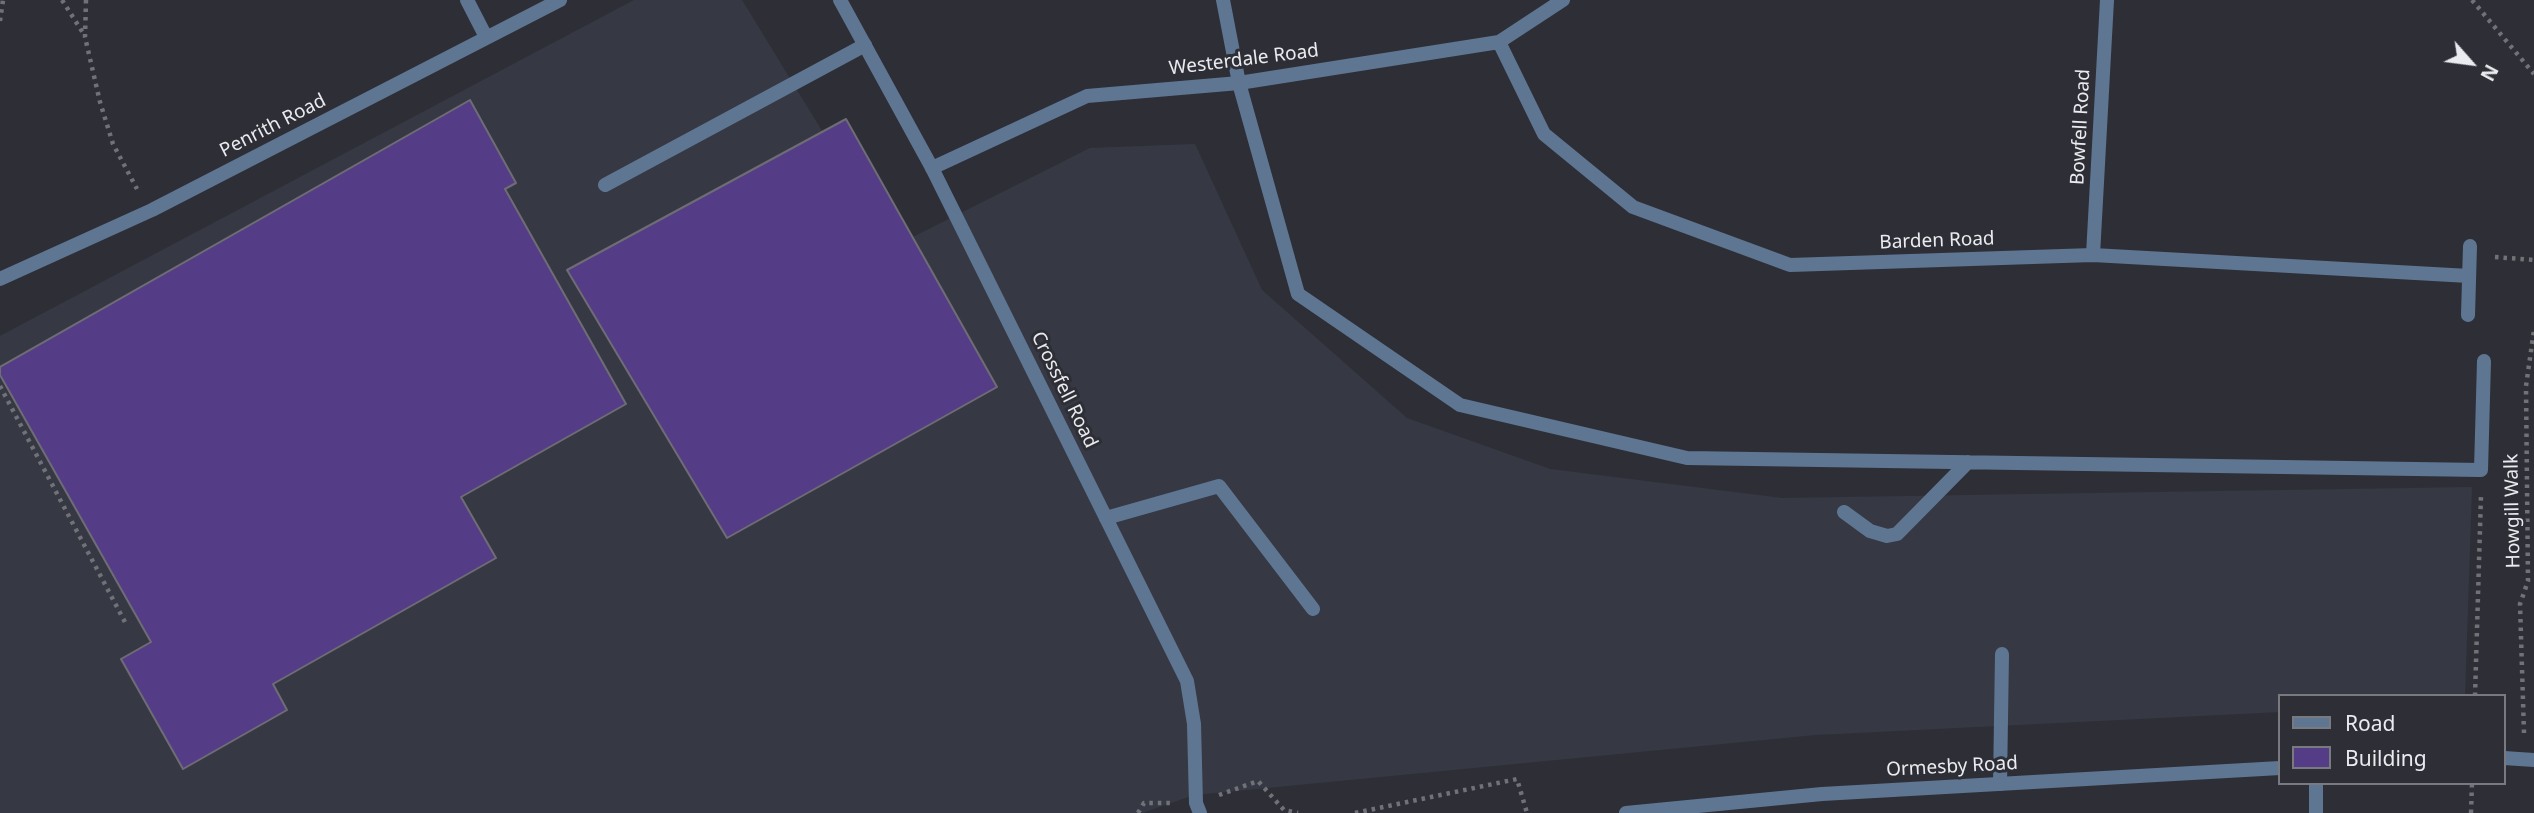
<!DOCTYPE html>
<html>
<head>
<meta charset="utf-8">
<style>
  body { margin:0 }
  #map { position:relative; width:2534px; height:813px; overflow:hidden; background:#2e2f36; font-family:"Noto Sans",sans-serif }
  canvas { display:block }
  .legend { position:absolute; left:2278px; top:694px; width:228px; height:91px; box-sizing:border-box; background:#2e2f36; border:2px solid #797a80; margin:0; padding:9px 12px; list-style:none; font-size:21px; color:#eaebf0 }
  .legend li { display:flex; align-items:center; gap:14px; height:35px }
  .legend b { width:35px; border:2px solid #797a80 }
  .north { position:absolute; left:2436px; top:28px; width:70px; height:70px; -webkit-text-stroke:5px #2e2f36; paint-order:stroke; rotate:118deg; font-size:19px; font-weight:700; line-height:28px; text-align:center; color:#eaebf0 }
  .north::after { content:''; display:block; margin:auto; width:24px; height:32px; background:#eaebf0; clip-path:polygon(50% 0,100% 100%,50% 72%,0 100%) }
</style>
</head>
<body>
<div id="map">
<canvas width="2534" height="813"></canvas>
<ul class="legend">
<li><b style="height:9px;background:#5f7693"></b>Road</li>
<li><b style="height:19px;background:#543c86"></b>Building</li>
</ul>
<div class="north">N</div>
</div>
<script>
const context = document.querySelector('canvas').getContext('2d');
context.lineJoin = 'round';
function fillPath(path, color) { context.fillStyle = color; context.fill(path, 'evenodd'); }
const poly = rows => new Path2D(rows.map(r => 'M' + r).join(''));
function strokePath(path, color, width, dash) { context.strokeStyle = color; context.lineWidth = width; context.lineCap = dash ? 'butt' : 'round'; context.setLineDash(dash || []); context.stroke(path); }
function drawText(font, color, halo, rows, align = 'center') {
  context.font = font + ' "Noto Sans",sans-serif'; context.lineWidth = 6; context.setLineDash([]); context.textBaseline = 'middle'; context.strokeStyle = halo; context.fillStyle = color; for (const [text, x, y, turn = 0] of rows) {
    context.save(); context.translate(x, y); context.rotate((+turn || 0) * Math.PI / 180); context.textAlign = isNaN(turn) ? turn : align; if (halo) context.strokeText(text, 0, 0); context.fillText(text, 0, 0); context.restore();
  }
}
fillPath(poly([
  [634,0,742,0,893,247,1090,148,1195,144,1262,290,1407,418,1550,469,1782,498,2472,487,2465,696,2280,696,2280,712,1815,735,1194,795,1142,813,0,813,0,336]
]), '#363944');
const building = poly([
  [470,100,516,183,505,189,626,404,461,497,496,558,273,684,287,710,183,769,121,659,151,642,0,375,0,367,470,100],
  [846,119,997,387,727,538,567,270,846,119]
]);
fillPath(building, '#543c86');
strokePath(building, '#6e6d75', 2);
strokePath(poly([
  [62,0,85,36],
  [86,0,85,37,100,102,113,144,137,189],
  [2472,0,2534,74],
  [0,21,3,0],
  [2495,257,2534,260],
  [0,386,126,624],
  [2475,696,2481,495],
  [2524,733,2520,604,2528,581,2526,386,2534,330],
  [1219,795,1258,781,1284,810,1298,813],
  [1138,813,1144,803,1170,803],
  [1355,813,1517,779,1527,813],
  [2471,813,2472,783]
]), '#717278', 4.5, [3.5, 5]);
strokePath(poly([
  [1239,83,1298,294,1460,405,1687,458,2481,470,2484,361],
  [605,185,865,45],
  [1844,512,1870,531,1887,536,1897,534,1968,462],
  [1106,518,1219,486,1313,609],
  [2000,784,2002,654],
  [2316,813,2316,783]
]), '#5f7693', 14);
strokePath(poly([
  [467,0,486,37],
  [1223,0,1239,83],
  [1499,42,1544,134,1633,207,1790,265,2093,255,2469,276],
  [932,168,1087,96,1239,83,1499,42,1563,0],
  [2093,255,2107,0],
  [0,279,152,210,560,0],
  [2468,315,2470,246]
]), '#5f7693', 14);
strokePath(poly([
  [840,0,932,168,1187,681,1194,724,1196,803,1200,813],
  [2504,758,2534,760],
  [1626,813,1822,794,2280,768]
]), '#5f7693', 14);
drawText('19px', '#eaebf0', '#2e2f36', [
  ["Westerdale Road",1244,60,-7],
  ["Penrith Road",273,126,-27],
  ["Bowfell Road",2081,127,-87],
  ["Barden Road",1937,241,-2],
  ["Crossfell Road",1064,390,64],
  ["Howgill Walk",2513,511,-91],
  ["Ormesby Road",1952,767,-3]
]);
</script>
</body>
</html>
